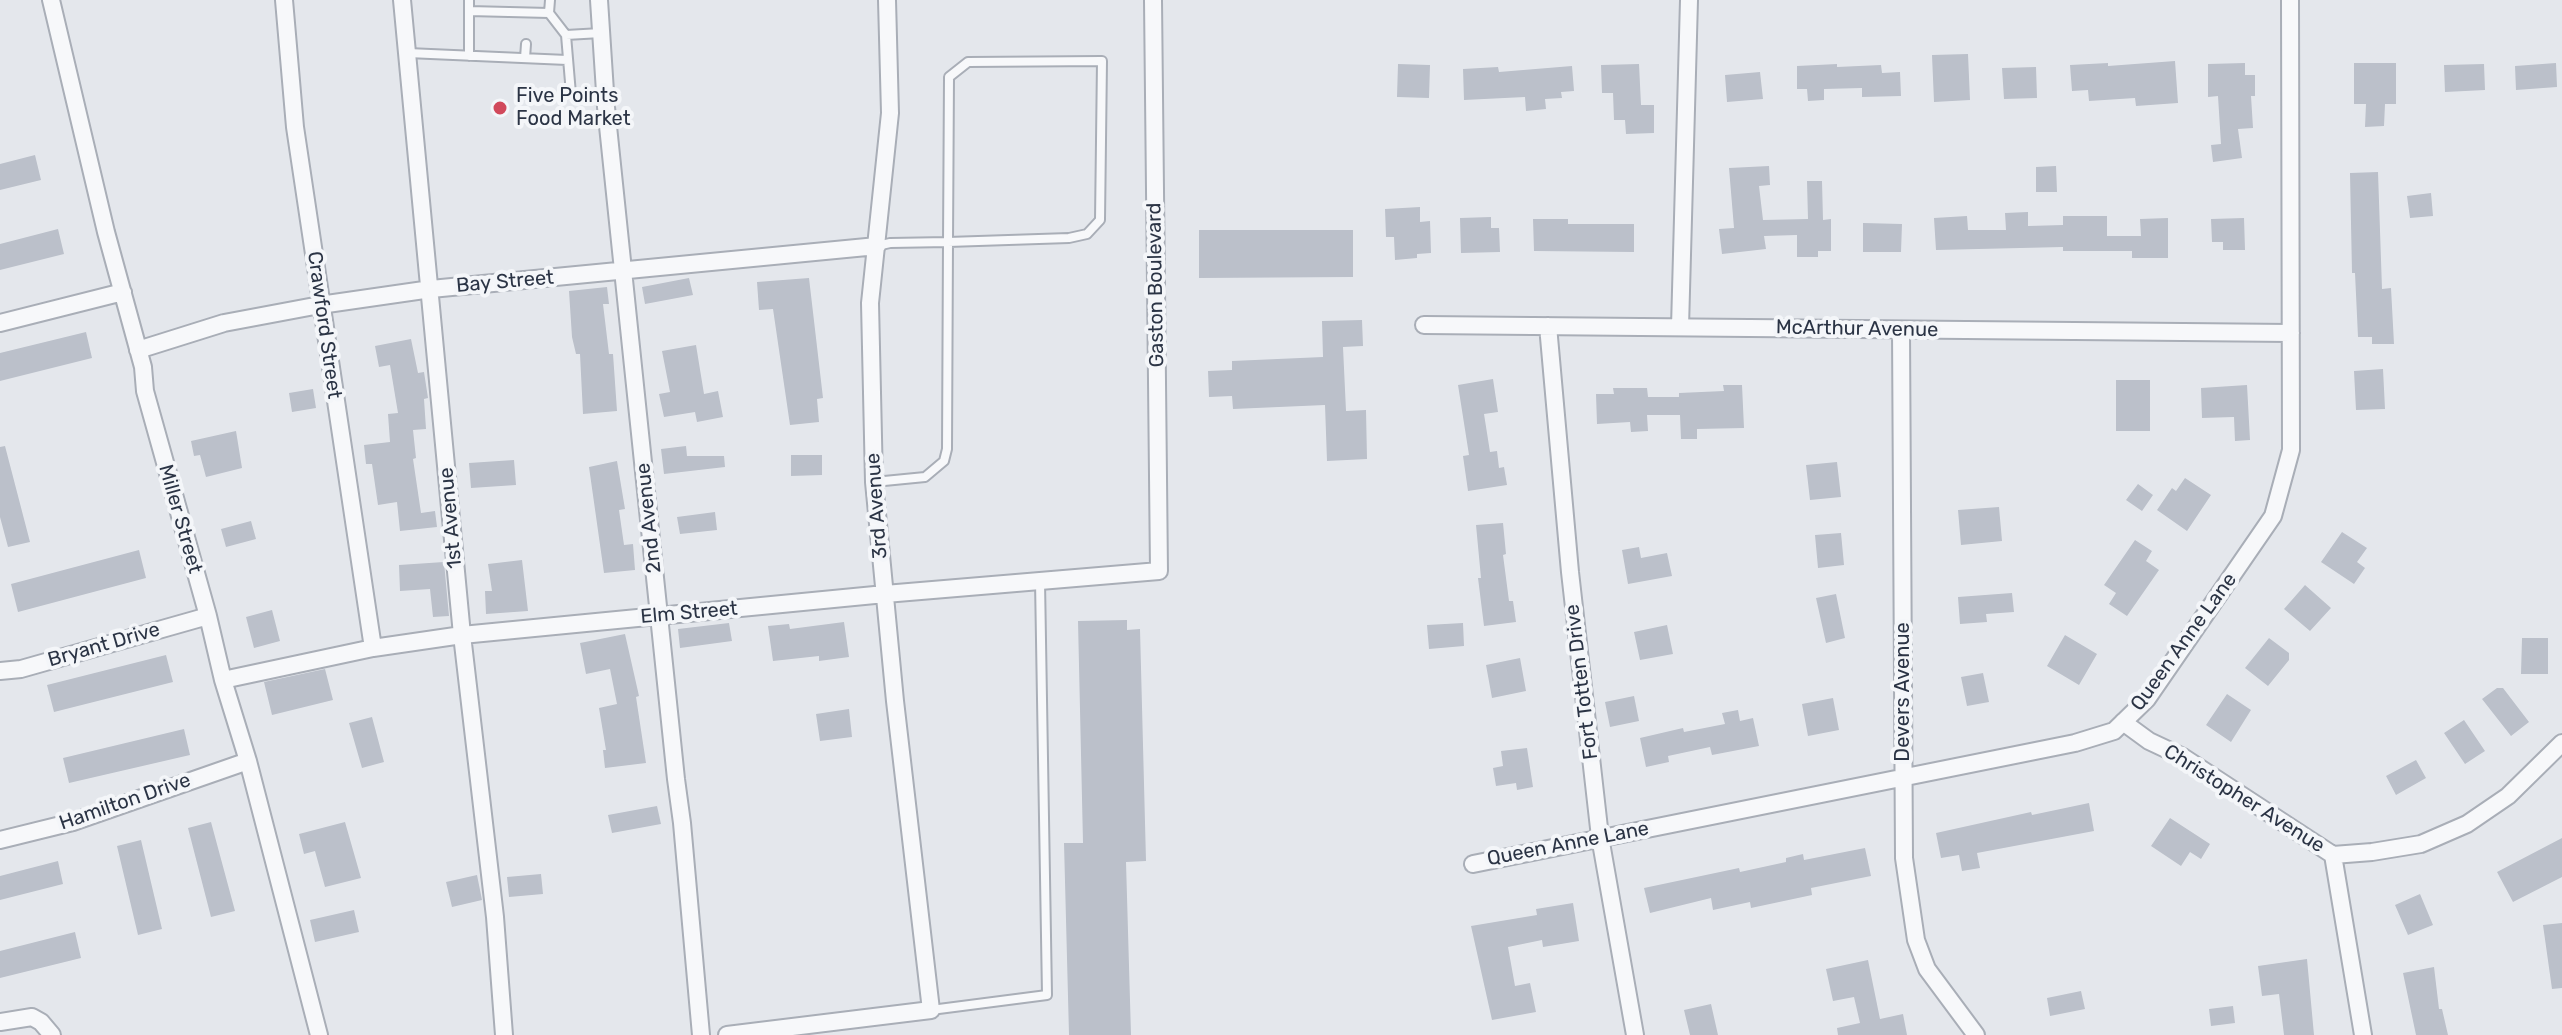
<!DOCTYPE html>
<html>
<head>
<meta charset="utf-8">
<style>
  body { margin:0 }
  canvas { display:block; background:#e4e7ec }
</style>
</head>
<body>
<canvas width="2562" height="1035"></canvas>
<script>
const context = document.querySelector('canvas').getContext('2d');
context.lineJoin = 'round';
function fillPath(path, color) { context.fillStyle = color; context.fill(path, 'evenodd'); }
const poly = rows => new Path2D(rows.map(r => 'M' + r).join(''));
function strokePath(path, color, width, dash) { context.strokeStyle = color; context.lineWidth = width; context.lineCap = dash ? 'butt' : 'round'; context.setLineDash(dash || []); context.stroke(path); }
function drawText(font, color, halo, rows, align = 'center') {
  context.font = font + ' Rubik,sans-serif'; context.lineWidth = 8; context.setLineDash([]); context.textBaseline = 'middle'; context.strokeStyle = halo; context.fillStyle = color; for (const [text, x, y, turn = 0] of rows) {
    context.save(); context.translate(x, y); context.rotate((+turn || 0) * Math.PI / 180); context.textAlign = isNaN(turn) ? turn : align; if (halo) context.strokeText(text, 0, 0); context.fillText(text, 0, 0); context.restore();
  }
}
fillPath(poly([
  [1968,54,1970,100,1934,102,1932,55],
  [2175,61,2178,103,2136,106,2135,98,2089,101,2088,90,2072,91,2070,65,2108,63,2108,66],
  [2245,63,2245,75,2255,75,2255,96,2251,96,2253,128,2238,129,2242,158,2213,162,2211,145,2221,144,2218,96,2208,97,2208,64],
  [2354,63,2396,63,2396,104,2385,104,2384,126,2365,127,2366,104,2354,104],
  [2556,63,2557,87,2516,90,2515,66],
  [1398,64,1430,65,1429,98,1397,97],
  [1639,64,1641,105,1654,105,1654,133,1626,134,1625,120,1614,120,1613,93,1602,93,1601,65],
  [1837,64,1837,67,1881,65,1882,73,1900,72,1901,96,1862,97,1862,88,1824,89,1824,100,1808,101,1807,89,1797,89,1797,66],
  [2484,64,2485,90,2445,92,2444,65],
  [1572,66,1574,91,1561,92,1562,98,1545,99,1546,109,1526,111,1525,97,1464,100,1463,69,1498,67,1499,72],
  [2036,67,2037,98,2004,99,2002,68],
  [1760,72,1763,99,1727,102,1725,75],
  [35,155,41,180,0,190,0,164],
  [1769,166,1770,185,1759,186,1763,220,1808,219,1807,181,1822,181,1823,220,1831,219,1831,251,1818,251,1818,257,1797,257,1797,235,1764,236,1766,249,1722,254,1719,229,1734,228,1729,168],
  [2056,166,2057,192,2036,192,2036,167],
  [2378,172,2382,289,2391,288,2394,344,2372,344,2372,337,2358,337,2355,273,2352,273,2350,173],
  [2431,193,2433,216,2410,218,2407,196],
  [1420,207,1420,222,1430,221,1431,253,1417,254,1417,258,1395,260,1394,237,1386,237,1385,209],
  [2028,212,2028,226,2063,225,2063,216,2107,216,2107,236,2141,236,2140,219,2168,218,2168,258,2132,258,2132,251,2063,251,2063,247,1936,250,1934,218,1967,216,1968,230,2006,230,2005,213],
  [1491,217,1491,228,1499,228,1500,252,1461,253,1460,218],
  [2244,218,2245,250,2223,250,2223,242,2212,242,2211,219],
  [1533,219,1568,219,1568,224,1634,224,1634,252,1534,251],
  [1863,223,1902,224,1901,252,1863,252],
  [58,229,64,254,0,270,0,244],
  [1199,230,1353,230,1353,277,1199,278],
  [689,278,693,295,645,304,642,287],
  [809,278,823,398,817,399,819,422,790,425,773,309,759,310,757,282],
  [607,287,609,304,603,304,609,354,613,354,617,411,583,414,580,354,576,354,572,337,569,291],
  [1362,320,1363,346,1343,347,1346,411,1366,410,1367,459,1327,461,1325,405,1233,409,1232,396,1209,397,1208,371,1232,370,1232,361,1323,357,1322,321],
  [86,332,92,358,0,381,0,353],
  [411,339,418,373,424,372,428,398,424,399,426,429,413,430,416,458,413,459,421,513,435,511,437,527,400,531,397,502,378,505,372,464,366,464,364,445,390,442,388,414,398,413,390,365,379,367,375,346],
  [696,345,704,394,718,391,723,417,697,422,695,412,664,417,659,394,670,392,662,351],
  [2383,369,2385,409,2356,410,2354,371],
  [1493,379,1498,412,1484,414,1490,452,1497,451,1499,468,1504,467,1507,485,1468,491,1463,456,1469,455,1458,385],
  [2116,380,2150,380,2150,431,2116,431],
  [1723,385,1742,385,1744,428,1697,429,1697,439,1681,439,1680,415,1647,415,1648,431,1631,432,1630,422,1597,424,1596,394,1614,394,1613,388,1647,388,1648,397,1679,397,1679,393,1724,391],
  [2247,385,2250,440,2235,441,2234,417,2202,418,2201,388],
  [313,389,316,408,292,412,289,393],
  [236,431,242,468,206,477,200,455,194,456,191,441],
  [5,446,30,542,8,547,0,517,0,447],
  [686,446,687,456,724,456,725,467,664,474,661,449],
  [791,455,822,455,822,475,791,476],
  [514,460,516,485,471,488,469,463],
  [617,461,625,509,619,510,624,545,633,544,635,570,604,573,589,467],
  [1837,462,1841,497,1810,500,1806,465],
  [2185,478,2211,495,2187,531,2157,510,2172,488,2176,491],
  [2138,484,2153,495,2142,511,2126,500],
  [1999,507,2002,541,1961,545,1958,510],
  [715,512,717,530,680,534,677,517],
  [251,521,256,539,226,547,221,529],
  [1503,523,1506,554,1503,555,1509,601,1513,601,1516,622,1484,626,1478,578,1481,578,1476,525],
  [2342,532,2367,548,2357,562,2365,568,2354,584,2321,562],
  [1841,533,1844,565,1818,568,1815,535],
  [2135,540,2152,551,2146,561,2159,570,2127,616,2109,604,2116,593,2104,585],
  [1639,547,1641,558,1667,553,1672,576,1628,584,1622,550],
  [139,550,146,578,18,612,11,584],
  [522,560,528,611,486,614,485,591,492,591,488,564],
  [444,562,449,616,433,617,430,589,400,591,399,565],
  [2305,585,2331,608,2310,631,2284,609],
  [2012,593,2014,612,1986,614,1987,622,1960,624,1958,597],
  [1836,594,1845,638,1826,643,1816,598],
  [272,610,280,641,254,648,246,617],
  [1127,620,1127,630,1140,629,1146,861,1126,862,1131,1035,1069,1035,1064,843,1083,843,1078,621],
  [844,622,849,657,819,661,819,656,773,661,768,626,789,624,790,629],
  [729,623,732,641,680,648,678,629],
  [1463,623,1464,646,1429,649,1427,625],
  [1667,625,1673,654,1640,660,1634,632],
  [625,634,639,696,636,697,646,763,605,768,603,750,606,750,599,708,617,704,610,669,586,674,580,643],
  [2065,635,2097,654,2079,685,2047,666],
  [2269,638,2289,653,2289,660,2268,686,2245,668],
  [2522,638,2548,638,2548,674,2521,674],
  [166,655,173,682,54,712,47,685],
  [1520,658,1526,691,1492,698,1486,665],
  [325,669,333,700,272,715,264,682],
  [1983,673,1989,702,1967,706,1961,677],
  [2497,688,2503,688,2529,722,2511,736,2482,699],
  [2227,694,2251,710,2231,742,2206,725],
  [1634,696,1639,721,1610,727,1605,702],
  [1833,698,1839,730,1808,736,1802,704],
  [849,709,852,737,820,741,816,714],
  [1738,710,1740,721,1753,718,1759,746,1712,755,1710,747,1668,756,1669,762,1646,767,1640,738,1683,728,1684,732,1725,724,1722,713],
  [372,717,384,762,362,768,349,723],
  [2464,720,2485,751,2465,764,2444,733],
  [184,729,190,755,69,783,63,758],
  [1527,748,1533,787,1517,790,1516,783,1496,786,1493,768,1503,766,1501,751],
  [2416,760,2426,778,2396,795,2386,776],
  [2089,803,2094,831,1977,853,1980,868,1962,871,1959,855,1941,858,1936,833,2031,812,2032,815],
  [657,806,661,824,612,833,608,815],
  [2170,818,2210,844,2201,859,2190,852,2181,866,2151,846],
  [211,822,235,911,211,917,188,828],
  [345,822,361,878,325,887,315,851,304,854,299,834],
  [2562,838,2562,877,2513,902,2497,872],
  [141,840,162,929,138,935,117,846],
  [1865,848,1871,876,1811,888,1812,895,1751,908,1750,902,1713,910,1711,898,1650,913,1644,888,1739,868,1740,872,1786,862,1786,858,1803,854,1804,860],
  [58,861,63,884,0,900,0,876],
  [541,874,543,894,509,897,507,877],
  [477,875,482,900,452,907,446,882],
  [2420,894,2433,925,2408,935,2395,905],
  [1573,903,1579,941,1543,947,1542,940,1508,947,1515,986,1530,983,1536,1012,1492,1020,1471,926,1537,915,1536,909],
  [354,910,359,932,315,942,310,920],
  [2562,923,2562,988,2552,989,2543,925],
  [75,932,81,958,0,978,0,951],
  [2307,959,2314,1035,2284,1035,2279,994,2262,996,2258,966],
  [1868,960,1880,1019,1903,1014,1907,1035,1838,1035,1837,1028,1860,1023,1854,997,1833,1001,1826,969],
  [2434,967,2439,1009,2442,1009,2448,1035,2416,1035,2403,973],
  [2081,991,2085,1009,2050,1016,2047,998],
  [1711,1004,1718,1035,1690,1035,1684,1010],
  [2233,1006,2235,1023,2211,1026,2209,1009]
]), '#bbc0ca');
const service = poly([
  [469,0,469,11,549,13,566,35],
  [469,11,469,56],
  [549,13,550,0],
  [601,33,566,35,571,94,605,95],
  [408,53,567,60],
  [525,58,526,44],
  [874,482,925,477,944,461,947,449,948,242,949,77,968,62,1102,61,1100,220,1087,234,1069,238,948,242,890,243,877,246],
  [931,1010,1047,995,1040,581]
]);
const minor = poly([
  [51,0,106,232,143,367,145,391,208,616,223,680,248,761,319,1035],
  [284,0,295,127,373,648],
  [402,0,462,635,495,917,504,1035],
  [599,0,606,107,676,779,682,823,701,1035],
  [0,323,123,292],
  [1424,325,2291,333],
  [1548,326,1570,572,1600,837,1635,1035],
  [1680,327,1689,0],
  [1901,330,1904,858,1916,940,1927,969,1976,1035],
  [138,350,224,323,320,305,431,289,877,246],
  [0,671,21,669,208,616],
  [223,680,373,648,462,635,885,594,1159,571,1153,0],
  [2123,722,2149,741,2183,757,2333,855,2363,1035],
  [0,840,73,822,248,761],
  [2333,855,2372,852,2421,844,2467,824,2508,796,2562,743],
  [1473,864,2075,743,2114,731,2147,699,2273,516,2291,450,2290,0],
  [0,1022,32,1017,41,1022,52,1035],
  [727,1035,931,1010,895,701,874,482,870,303,890,113,887,0]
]);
strokePath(service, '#a9aeb7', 12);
strokePath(minor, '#a9aeb7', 20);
strokePath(service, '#f7f8fa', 8);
strokePath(minor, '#f7f8fa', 16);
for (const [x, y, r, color] of [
  [500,108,8,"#d1495b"]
]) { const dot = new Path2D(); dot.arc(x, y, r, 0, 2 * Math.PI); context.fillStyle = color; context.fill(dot); strokePath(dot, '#f4f6f9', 3); }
drawText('20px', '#2b3445', '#f4f6f9', [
  ["Five Points",516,96],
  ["Food Market",516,119]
], 'left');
drawText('20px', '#2b3445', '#f4f6f9', [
  ["Bay Street",505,282,-5],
  ["Gaston Boulevard",1156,285,-91],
  ["Crawford Street",324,325,82],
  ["McArthur Avenue",1857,329,1],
  ["3rd Avenue",877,506,-94],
  ["1st Avenue",451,518,-95],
  ["2nd Avenue",649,518,-96],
  ["Miller Street",180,519,74],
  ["Elm Street",689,613,-5],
  ["Queen Anne Lane",2184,642,-54],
  ["Bryant Drive",104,645,-16],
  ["Fort Totten Drive",1582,682,-97],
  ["Devers Avenue",1903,692,-90],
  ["Christopher Avenue",2244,799,32],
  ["Hamilton Drive",125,802,-19],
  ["Queen Anne Lane",1568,844,-11]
]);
</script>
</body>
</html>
